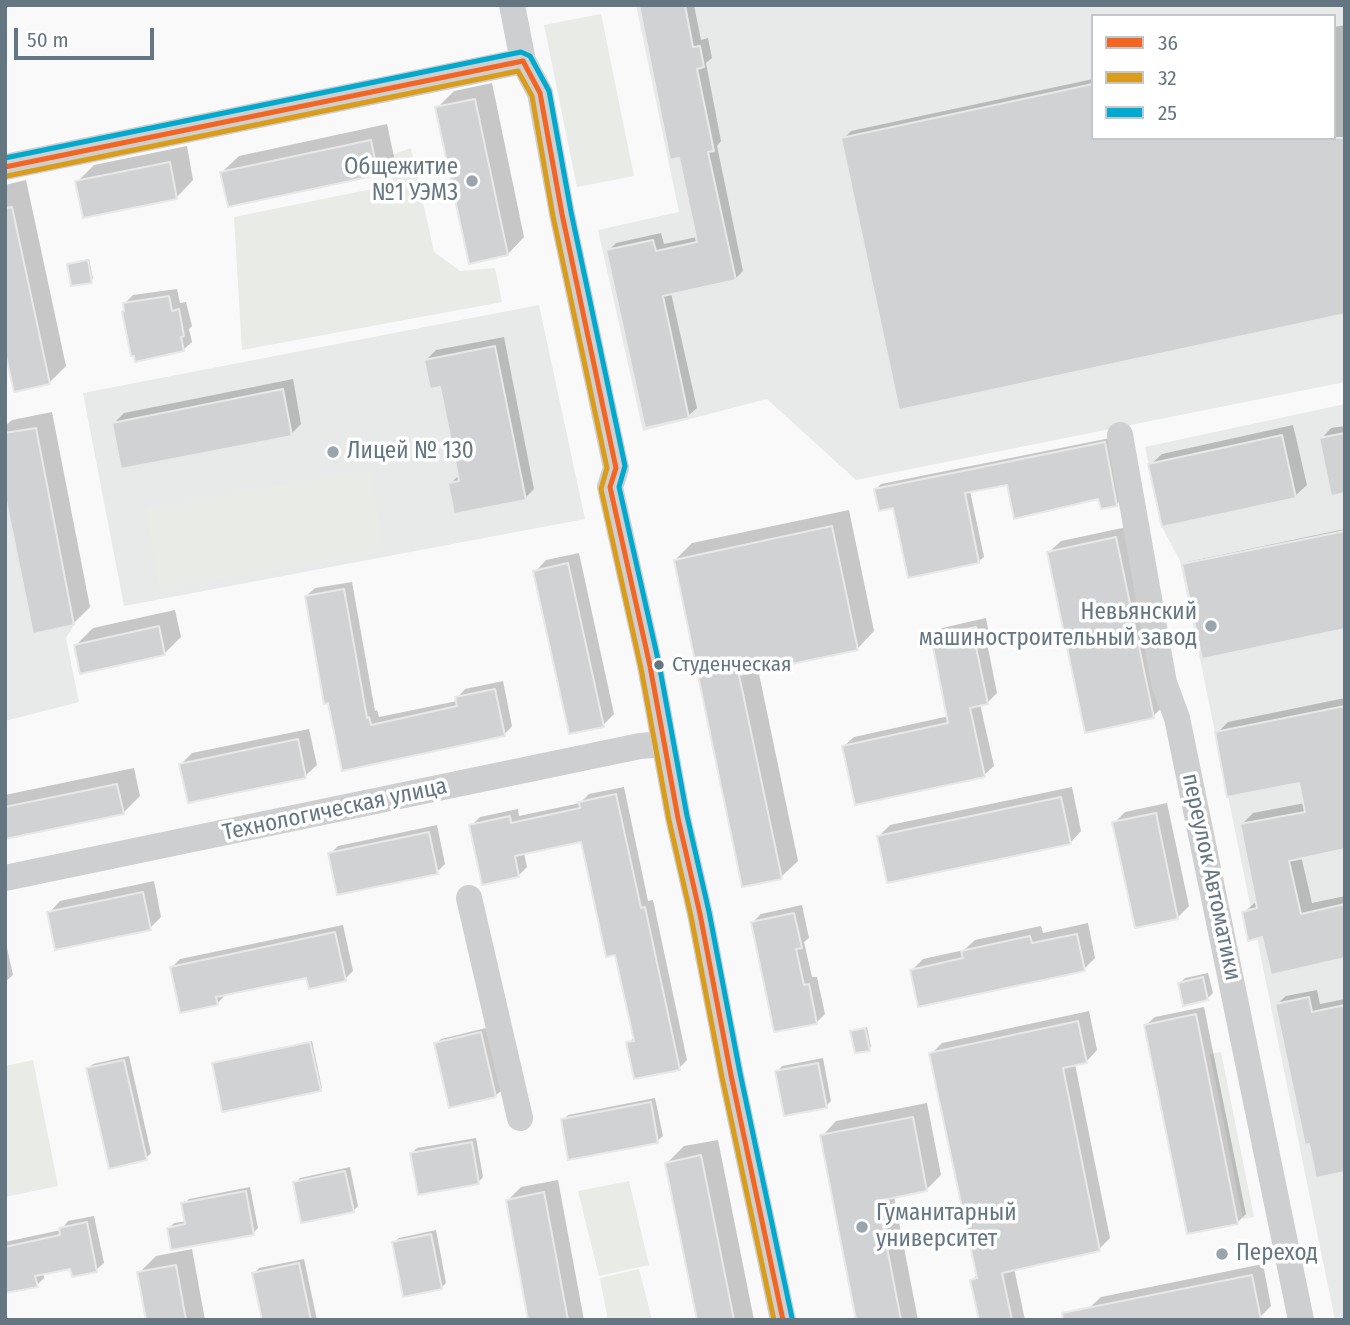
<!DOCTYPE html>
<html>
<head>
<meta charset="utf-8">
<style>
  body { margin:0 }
  #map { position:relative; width:1350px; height:1325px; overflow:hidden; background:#f9f9f9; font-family:"Fira Sans Condensed",sans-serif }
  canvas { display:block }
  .frame { position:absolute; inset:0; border:7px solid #657683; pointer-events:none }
  .legend { position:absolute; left:1091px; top:14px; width:245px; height:126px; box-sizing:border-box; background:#fff; border:2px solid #c1c8cd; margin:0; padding:9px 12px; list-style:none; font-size:21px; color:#657683 }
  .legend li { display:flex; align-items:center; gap:14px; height:35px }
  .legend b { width:35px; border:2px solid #c1c8cd }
  .scale { position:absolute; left:14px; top:28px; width:140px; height:32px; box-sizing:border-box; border:4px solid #657683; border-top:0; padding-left:9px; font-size:21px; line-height:24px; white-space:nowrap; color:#657683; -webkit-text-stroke:5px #fff; paint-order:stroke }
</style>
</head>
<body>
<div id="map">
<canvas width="1350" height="1325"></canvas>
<div class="frame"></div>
<ul class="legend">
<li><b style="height:9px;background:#f26522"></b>36</li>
<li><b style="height:9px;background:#da9c1a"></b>32</li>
<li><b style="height:9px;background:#00a9ce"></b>25</li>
</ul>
<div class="scale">50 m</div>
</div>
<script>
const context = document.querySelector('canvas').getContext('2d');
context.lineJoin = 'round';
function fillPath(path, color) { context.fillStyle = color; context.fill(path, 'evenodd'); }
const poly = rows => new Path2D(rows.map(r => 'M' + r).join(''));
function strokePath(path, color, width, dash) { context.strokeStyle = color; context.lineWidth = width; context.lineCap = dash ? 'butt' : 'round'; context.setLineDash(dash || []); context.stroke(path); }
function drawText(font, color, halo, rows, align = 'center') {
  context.font = font + ' "Fira Sans Condensed",sans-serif'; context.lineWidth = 7; context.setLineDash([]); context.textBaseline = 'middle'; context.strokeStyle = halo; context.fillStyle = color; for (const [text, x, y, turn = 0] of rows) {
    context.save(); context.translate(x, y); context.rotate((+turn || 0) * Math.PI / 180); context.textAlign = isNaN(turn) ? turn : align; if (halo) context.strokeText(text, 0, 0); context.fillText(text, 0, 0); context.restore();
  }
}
fillPath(poly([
  [636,5,1345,5,1345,382,856,480,767,399,643,431,598,230,679,212],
  [1093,16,1334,16,1334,138,1093,138],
  [539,305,585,519,124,606,83,393],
  [1345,404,1345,1320,1335,1320,1180,561,1162,527,1145,447],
  [36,428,74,625,66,638,79,702,5,721,5,433]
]), '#e8e9e9');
fillPath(poly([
  [601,14,634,176,577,187,544,25],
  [411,148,434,252,460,271,495,268,502,302,242,350,234,217,392,185,391,155],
  [371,470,385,551,159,590,145,509],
  [1221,1052,1254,1217,1243,1219,1210,1054],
  [33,1060,58,1186,5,1197,5,1066],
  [629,1181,649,1265,599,1276,578,1191],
  [639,1269,652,1320,608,1320,600,1278]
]), '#e8ebe6');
fillPath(poly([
  [641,5,694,5,701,40,708,38,712,58,706,63,721,141,717,146,743,271,735,279,671,293,697,408,688,416,608,251,616,243,661,233,664,244,697,237,681,156],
  [1345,25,1345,312,843,139,851,131,1093,79,1093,138,1334,138,1334,27],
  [492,83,524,237,508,254,437,108,454,91],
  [387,124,394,157,377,173,222,172,239,156],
  [187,146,193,180,177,197,84,216,77,182,94,165],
  [26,180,66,366,49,383,5,343,5,185],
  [89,259,93,279,91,281,69,264],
  [177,289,180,303,186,302,192,326,189,329,192,342,183,350,126,310,125,303,133,295],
  [504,337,534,489,525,498,450,484,459,475,441,384,426,360,436,350],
  [293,379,301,424,291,434,114,423,124,413],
  [52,412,90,607,73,624,5,487,5,426,12,420],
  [1293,425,1307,485,1295,496,1150,465,1162,454],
  [1345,426,1345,491,1321,439,1331,428],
  [1110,438,1121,500,1116,505,1100,497,1008,483,970,491,984,557,978,562,876,489,881,484],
  [849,510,874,631,858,648,758,669,798,861,781,877,675,560,692,543],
  [1127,527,1165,705,1153,716,1049,552,1061,541],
  [1345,529,1345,627,1184,565,1187,562],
  [579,553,614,714,603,725,535,572,546,560],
  [352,582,375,711,377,710,379,717,457,701,457,698,465,689,503,681,512,726,504,735,343,769,306,596,315,588],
  [175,610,181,637,164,654,76,645,93,628],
  [986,618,989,635,986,638,997,693,987,703,980,704,994,766,984,775,844,746,854,737,949,716,933,637,942,628],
  [1345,698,1345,847,1301,856,1312,903,1345,896,1345,957,1264,935,1244,912,1257,901,1242,824,1253,813,1305,803,1300,781,1217,733,1228,722],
  [309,729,317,765,305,776,181,764,192,753],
  [134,768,140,796,123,813,5,838,5,795],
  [624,787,648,901,653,900,687,1060,679,1068,628,1043,635,1037,617,953,583,840,524,853,527,867,518,876,471,826,480,817,518,809,519,816,580,803,589,794],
  [1072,787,1081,831,1070,843,878,837,890,825],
  [1167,803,1189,906,1178,917,1114,823,1125,812],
  [437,825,445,864,437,872,330,854,338,846],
  [154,881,161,917,150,928,49,913,60,901],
  [802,905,809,938,804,942,812,977,817,977,825,1014,817,1022,753,922,761,914],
  [1088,923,1095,958,1084,969,912,970,923,959,964,950,975,940,1041,926,1043,933],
  [343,925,353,971,345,979,308,975,225,993,225,995,217,1004,172,967,180,959],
  [5,939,13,975,5,982],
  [1208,973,1213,993,1207,999,1180,983,1185,978],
  [1317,990,1320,1004,1345,999,1345,1171,1277,1004,1286,996],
  [1204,1007,1246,1214,1238,1222,1146,1025,1155,1017],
  [1089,1011,1097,1050,1086,1062,1075,1064,1110,1238,1099,1249,1014,1268,1025,1320,980,1320,972,1280,978,1274,931,1054,942,1043],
  [867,1027,871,1047,869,1049,852,1032],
  [486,1028,501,1091,495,1096,436,1044,441,1039],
  [312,1041,322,1088,320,1090,214,1064],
  [129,1056,151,1153,146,1158,88,1069,93,1064],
  [823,1058,831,1101,826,1106,777,1072,782,1066],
  [655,1098,663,1136,657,1141,563,1120,568,1115],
  [927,1103,941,1175,927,1189,894,1196,918,1320,858,1320,822,1136,836,1121],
  [476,1138,483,1177,478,1183,412,1153,417,1148],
  [718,1140,754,1320,698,1320,667,1163,684,1146],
  [350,1167,358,1206,353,1211,295,1183,300,1178],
  [558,1180,584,1320,530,1320,508,1200,521,1187],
  [250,1187,258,1228,253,1233,169,1228,174,1223,187,1221,183,1204,189,1199],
  [94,1216,104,1263,96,1270,71,1267,43,1273,44,1278,37,1285,5,1281,5,1242,61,1230,68,1221],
  [436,1230,446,1283,441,1288,394,1243,399,1238],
  [192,1249,205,1320,148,1320,139,1273,156,1256],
  [304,1259,317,1320,264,1320,254,1274,259,1268],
  [1263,1264,1271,1306,1260,1317,1089,1308,1101,1297]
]), '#0003');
const building = poly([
  [639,5,685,5,693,47,700,46,704,67,697,69,714,151,708,152,736,280,663,296,689,418,645,428,606,250,653,240,656,251,697,242,679,158,670,160,639,5],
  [1093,84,1093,138,1345,138,1345,314,899,410,841,138,1093,84],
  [475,99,508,255,469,264,435,107,475,99],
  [371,140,378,175,228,207,220,172,371,140],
  [170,162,177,199,83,218,75,181,170,162],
  [12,207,50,384,14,392,5,352,5,208,12,207],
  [88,260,92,283,71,286,67,264,88,260],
  [169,296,172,311,179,309,184,336,181,337,184,351,135,362,134,356,131,356,122,312,124,311,123,303,169,296],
  [495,346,526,500,454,514,448,483,459,481,440,387,430,389,424,360,495,346],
  [283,389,292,436,121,469,112,423,283,389],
  [36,428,74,625,33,634,5,496,5,433,36,428],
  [1345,433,1345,493,1331,496,1319,438,1345,433],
  [1282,435,1296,498,1162,527,1148,464,1282,435],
  [1105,442,1117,506,1101,509,1098,499,1014,519,1007,485,965,493,979,563,908,578,893,508,879,511,874,489,1105,442],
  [832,526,858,650,739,675,782,879,742,887,674,560,832,526],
  [1345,531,1345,629,1202,659,1182,564,1345,531],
  [1116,537,1154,718,1085,733,1047,552,1116,537],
  [568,563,604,727,569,734,533,571,568,563],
  [344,589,367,718,369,717,371,725,457,706,455,697,495,689,505,736,342,771,328,703,324,704,305,596,344,589],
  [159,626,165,655,80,674,74,645,159,626],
  [976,627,980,647,976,647,988,704,970,708,985,777,855,805,842,746,948,723,931,637,976,627],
  [1345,706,1345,849,1289,861,1301,914,1345,904,1345,958,1271,975,1262,937,1248,941,1242,912,1257,908,1240,824,1305,812,1299,783,1227,797,1215,732,1345,706],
  [298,739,306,778,188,803,179,764,298,739],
  [117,784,124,814,5,839,5,807,117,784],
  [616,794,641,908,645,907,680,1070,634,1079,626,1042,634,1041,615,955,606,957,581,842,515,856,519,877,482,885,469,825,510,816,511,823,580,808,579,802,616,794],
  [1061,797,1071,844,887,883,877,836,1061,797],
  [1156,813,1178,919,1135,928,1112,822,1156,813],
  [429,832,438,874,337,895,328,853,429,832],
  [143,892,151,930,55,950,47,912,143,892],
  [794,913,802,948,796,949,804,985,809,984,817,1024,774,1032,751,922,794,913],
  [335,932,346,981,309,989,306,978,216,997,218,1005,180,1013,170,967,335,932],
  [1077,934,1085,971,918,1007,910,970,963,958,961,951,1030,936,1032,943,1077,934],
  [1203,977,1208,1000,1183,1006,1178,983,1203,977],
  [1309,997,1312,1012,1345,1005,1345,1172,1316,1178,1309,1144,1305,1145,1275,1004,1309,997],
  [1196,1014,1238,1224,1187,1234,1144,1025,1196,1014],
  [1078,1021,1087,1063,1063,1068,1100,1251,1002,1273,1012,1320,979,1320,970,1280,977,1278,929,1053,1078,1021],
  [865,1028,870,1051,855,1053,850,1031,865,1028],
  [481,1032,496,1097,449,1108,434,1043,481,1032],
  [310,1042,321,1091,222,1112,212,1063,310,1042],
  [124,1060,147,1160,109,1169,86,1068,124,1060],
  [818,1063,827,1108,784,1116,775,1071,818,1063],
  [651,1102,658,1143,568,1160,561,1119,651,1102],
  [913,1117,927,1191,878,1201,901,1320,856,1320,820,1135,913,1117],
  [472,1142,479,1184,418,1195,410,1153,472,1142],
  [701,1155,734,1320,697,1320,665,1163,701,1155],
  [345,1171,354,1212,301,1223,293,1182,345,1171],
  [246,1191,254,1235,171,1250,167,1228,185,1224,181,1203,246,1191],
  [544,1192,568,1320,528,1320,506,1200,544,1192],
  [87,1222,97,1272,72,1277,70,1269,35,1276,38,1287,5,1293,5,1247,60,1235,59,1228,87,1222],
  [431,1234,442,1289,403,1297,392,1242,431,1234],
  [299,1263,311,1320,262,1320,252,1273,299,1263],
  [176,1265,186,1320,146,1320,137,1272,176,1265],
  [1252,1275,1261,1320,1063,1320,1062,1313,1252,1275]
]);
fillPath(building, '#d0d2d3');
strokePath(building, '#e8e8e8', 2);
strokePath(poly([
  [512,5,523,61,540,93,562,214,616,468,610,487,650,666,678,818,700,914,731,1075,783,1320],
  [5,167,523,61],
  [1120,435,1164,683,1177,718,1301,1320],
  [5,878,640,746,664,744],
  [469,898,520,1118]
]), '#cecfd0', 26);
strokePath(poly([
  [5,167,523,61,540,93,562,214,616,468,610,487,650,666,678,818,700,914,731,1075,783,1320]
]), '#f26522', 5);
strokePath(poly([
  [7,176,518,71,532,96,553,216,607,468,601,489,641,668,669,820,691,916,722,1077,774,1320]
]), '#da9c1a', 5);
strokePath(poly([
  [5,158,521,52,530,56,549,91,571,212,625,466,619,487,659,664,687,816,709,912,740,1073,792,1318]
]), '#00a9ce', 5);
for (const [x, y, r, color] of [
  [472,181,7,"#99a4ac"],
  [333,452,7,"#99a4ac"],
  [1211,626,7,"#99a4ac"],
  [659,665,6,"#657683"],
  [862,1227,7,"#99a4ac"],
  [1222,1254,7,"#99a4ac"]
]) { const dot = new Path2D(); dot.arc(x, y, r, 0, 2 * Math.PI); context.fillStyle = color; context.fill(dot); strokePath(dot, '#fff', 2.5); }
drawText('21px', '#657683', '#fff', [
  ["Студенческая",672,665]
], 'left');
drawText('23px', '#657683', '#fff', [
  ["Общежитие",458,168,"right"],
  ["№1 УЭМЗ",458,194,"right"],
  ["Лицей № 130",347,452],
  ["Невьянский",1197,613,"right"],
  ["машиностроительный завод",1197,639,"right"],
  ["Гуманитарный",876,1214],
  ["университет",876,1240],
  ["Переход",1236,1254]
], 'left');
drawText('23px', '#657683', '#fff', [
  ["Технологическая улица",335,810,-12],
  ["переулок Автоматики",1211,877,78]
]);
</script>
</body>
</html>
